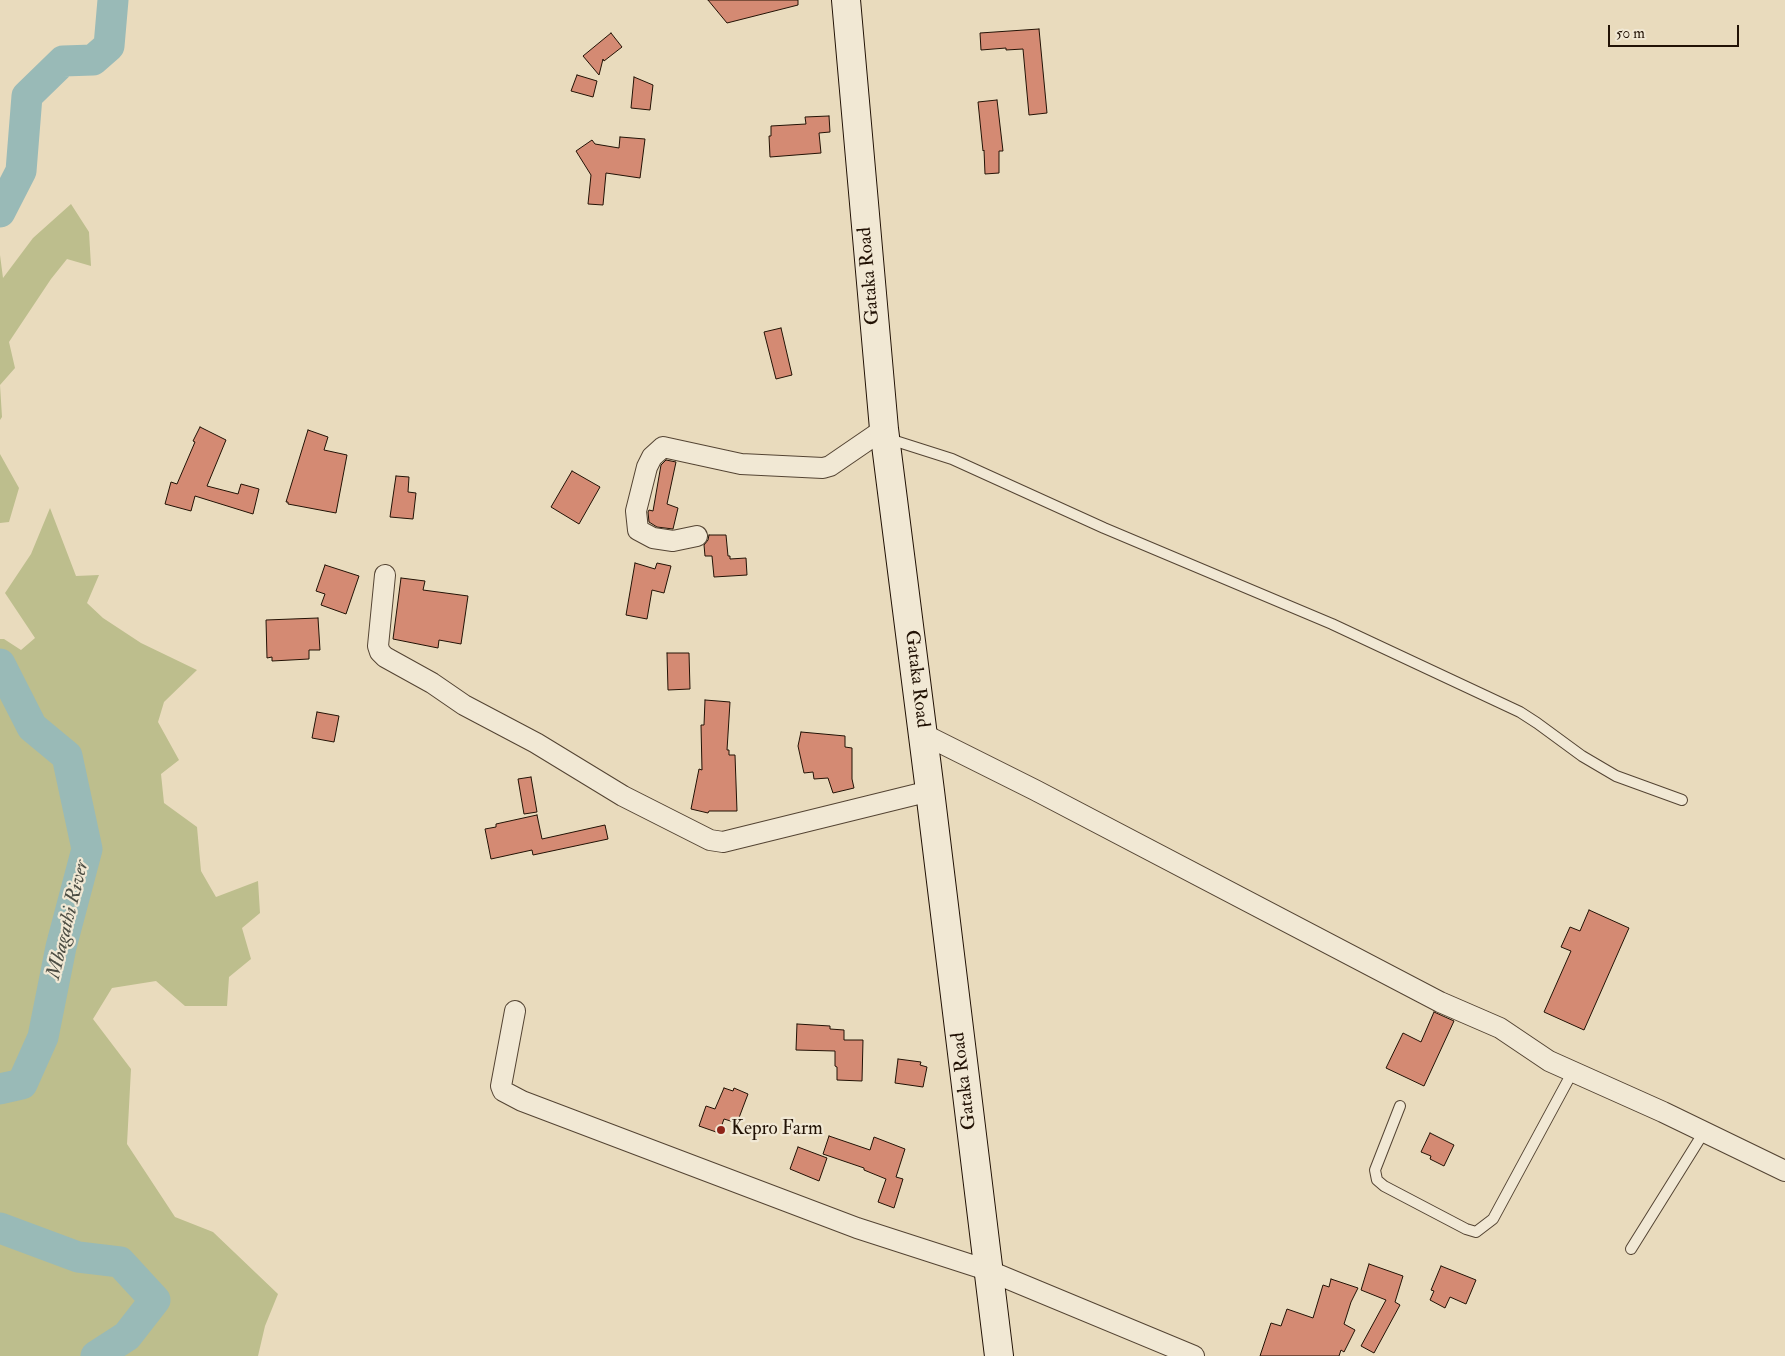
<!DOCTYPE html>
<html>
<head>
<meta charset="utf-8">
<style>
  body { margin:0 }
  #map { position:relative; width:1785px; height:1356px; overflow:hidden; background:#e9dbbd; font-family:"IM FELL Double Pica",serif }
  canvas { display:block }
  .scale { position:absolute; left:1608px; top:25px; width:131px; height:22px; box-sizing:border-box; border:2px solid #221205; border-top:0; padding-left:6px; font-size:15px; line-height:18px; white-space:nowrap; color:#221205; -webkit-text-stroke:4px #f1e8d4; paint-order:stroke }
</style>
</head>
<body>
<div id="map">
<canvas width="1785" height="1356"></canvas>
<div class="scale">50 m</div>
</div>
<script>
const context = document.querySelector('canvas').getContext('2d');
context.lineJoin = 'round';
function fillPath(path, color) { context.fillStyle = color; context.fill(path, 'evenodd'); }
const poly = rows => new Path2D(rows.map(r => 'M' + r).join(''));
function strokePath(path, color, width, dash) { context.strokeStyle = color; context.lineWidth = width; context.lineCap = dash ? 'butt' : 'round'; context.setLineDash(dash || []); context.stroke(path); }
function drawText(font, color, halo, rows, align = 'center') {
  context.font = font + ' "IM FELL Double Pica",serif'; context.lineWidth = 4.5; context.setLineDash([]); context.textBaseline = 'middle'; context.strokeStyle = halo; context.fillStyle = color; for (const [text, x, y, turn = 0] of rows) {
    context.save(); context.translate(x, y); context.rotate((+turn || 0) * Math.PI / 180); context.textAlign = isNaN(turn) ? turn : align; if (halo) context.strokeText(text, 0, 0); context.fillText(text, 0, 0); context.restore();
  }
}
fillPath(poly([
  [71,204,89,232,91,266,67,259,51,279,9,342,15,368,0,385,2,417,0,420,0,255,3,278,33,238],
  [0,454,19,488,9,522,0,523],
  [50,508,76,576,99,575,87,603,103,618,141,643,197,670,164,702,158,722,179,760,161,774,164,803,197,827,201,871,216,897,258,881,260,913,242,928,251,959,229,977,227,1006,185,1006,156,981,112,988,93,1019,131,1069,127,1144,175,1217,213,1232,278,1294,265,1326,258,1356,0,1356,0,639,4,639,21,650,35,638,5,593,31,554]
]), '#bdbe8d');
strokePath(poly([
  [0,212,21,171,27,96,63,61,93,60,109,46,113,0],
  [0,664,32,727,67,756,87,849,61,947,43,1037,22,1084,0,1089],
  [0,1228,78,1257,120,1262,155,1300,127,1336,96,1356]
]), '#99bab7', 31);
const building = poly([
  [708,0,798,0,798,5,727,23,708,0],
  [1039,29,1047,113,1029,115,1023,49,1006,50,1006,48,981,50,980,33,1039,29],
  [611,33,622,47,604,61,603,59,599,75,583,56,611,33],
  [577,75,597,81,593,97,571,91,577,75],
  [634,77,653,85,650,110,631,108,634,77],
  [997,100,1003,151,999,151,999,173,985,174,984,150,983,151,978,102,997,100],
  [829,116,830,132,819,133,821,153,770,157,769,136,771,136,771,126,806,124,805,117,829,116],
  [620,137,645,139,640,178,606,173,603,205,588,204,591,175,576,151,592,140,595,144,619,148,620,137],
  [781,328,792,375,776,379,764,332,781,328],
  [200,427,226,440,207,486,238,494,241,484,259,489,253,514,195,496,191,511,165,504,171,482,177,484,195,442,193,441,200,427],
  [308,430,328,437,324,450,347,455,336,513,288,504,288,502,286,502,308,430],
  [666,460,676,462,667,504,678,508,673,529,657,527,649,522,648,512,649,510,653,511,661,465,666,460],
  [572,471,600,487,579,524,551,507,572,471],
  [396,476,409,477,408,492,416,493,413,519,390,517,396,476],
  [709,535,726,535,728,556,730,556,730,559,746,558,747,575,714,577,712,556,705,556,704,545,708,540,709,535],
  [635,563,655,569,657,563,671,566,664,593,652,590,647,619,626,615,635,563],
  [325,565,359,576,346,614,321,605,325,594,316,591,325,565],
  [401,578,425,581,423,590,468,596,461,644,439,640,438,648,393,639,401,578],
  [318,618,320,650,309,650,309,659,272,661,272,657,267,658,266,620,318,618],
  [667,653,689,653,690,689,668,690,667,653],
  [705,700,730,702,727,750,729,750,729,755,735,755,737,811,709,811,708,813,691,809,699,769,702,770,701,725,704,725,705,700],
  [317,712,339,716,334,742,312,738,317,712],
  [801,732,845,736,845,747,852,748,852,779,854,788,833,793,828,778,814,779,813,772,804,773,798,746,801,732],
  [531,777,537,812,524,814,518,779,531,777],
  [537,815,542,839,605,825,608,839,533,855,532,850,491,859,485,829,496,827,496,824,537,815],
  [1589,910,1629,928,1584,1030,1544,1012,1571,951,1561,947,1570,927,1580,931,1589,910],
  [1434,1012,1454,1021,1424,1086,1386,1068,1403,1033,1421,1042,1434,1012],
  [797,1024,830,1026,830,1029,844,1030,844,1040,863,1040,862,1081,837,1080,837,1067,835,1066,835,1051,796,1050,797,1024],
  [898,1059,921,1062,920,1065,927,1067,923,1087,895,1083,898,1059],
  [724,1088,733,1091,734,1088,748,1094,737,1123,724,1119,719,1133,699,1126,706,1106,715,1109,724,1088],
  [1430,1133,1454,1145,1444,1166,1430,1159,1431,1156,1421,1152,1430,1133],
  [829,1136,870,1150,874,1137,905,1149,896,1177,903,1179,894,1208,878,1202,886,1179,864,1170,864,1168,823,1154,829,1136],
  [798,1147,827,1158,819,1181,790,1169,798,1147],
  [1369,1264,1403,1276,1395,1302,1400,1305,1374,1353,1361,1346,1386,1300,1361,1290,1369,1264],
  [1441,1266,1476,1280,1466,1304,1450,1297,1445,1308,1430,1300,1434,1291,1431,1290,1441,1266],
  [1331,1279,1358,1288,1351,1302,1344,1324,1355,1330,1344,1352,1341,1350,1339,1356,1260,1356,1271,1323,1281,1326,1287,1309,1313,1318,1323,1285,1329,1287,1331,1279]
]);
fillPath(building, '#d48a73');
strokePath(building, '#221205', 1);
const lane = poly([
  [886,438,952,459,1104,528,1332,624,1520,712,1537,723,1582,756,1616,776,1682,800],
  [1400,1106,1375,1170,1377,1180,1384,1186,1466,1229,1476,1232,1493,1219,1573,1071],
  [1631,1249,1704,1132]
]);
const street = poly([
  [697,536,673,541,653,538,638,530,636,511,647,467,652,457,663,447,741,464,823,468,830,466,884,429],
  [385,575,378,646,380,652,385,657,432,683,464,705,536,743,623,796,710,840,723,842,930,791],
  [923,734,1035,790,1440,1002,1500,1028,1549,1061,1663,1112,1785,1171],
  [515,1011,501,1086,503,1091,522,1101,857,1228,987,1270,1194,1356]
]);
const secondary = poly([
  [846,0,884,429,930,791,999,1356]
]);
strokePath(lane, '#544433', 12);
strokePath(street, '#544433', 22);
strokePath(secondary, '#221205', 30);
strokePath(lane, '#f1e8d4', 10);
strokePath(street, '#f1e8d4', 20);
strokePath(secondary, '#f1e8d4', 28);
for (const [x, y, r, color] of [
  [721,1130,5,"#8f2418"]
]) { const dot = new Path2D(); dot.arc(x, y, r, 0, 2 * Math.PI); context.fillStyle = color; context.fill(dot); strokePath(dot, '#f1e8d4', 2); }
drawText('19px', '#221205', '#f1e8d4', [
  ["Gataka Road",870,276,-95],
  ["Gataka Road",916,679,83],
  ["Gataka Road",965,1081,-97]
]);
drawText('19px', '#221205', '#f1e8d4', [
  ["Kepro Farm",731,1130]
], 'left');
drawText('italic 20px', '#4c4d43', '#f1e8d4', [
  ["Mbagathi River",69,920,-76]
]);
</script>
</body>
</html>
